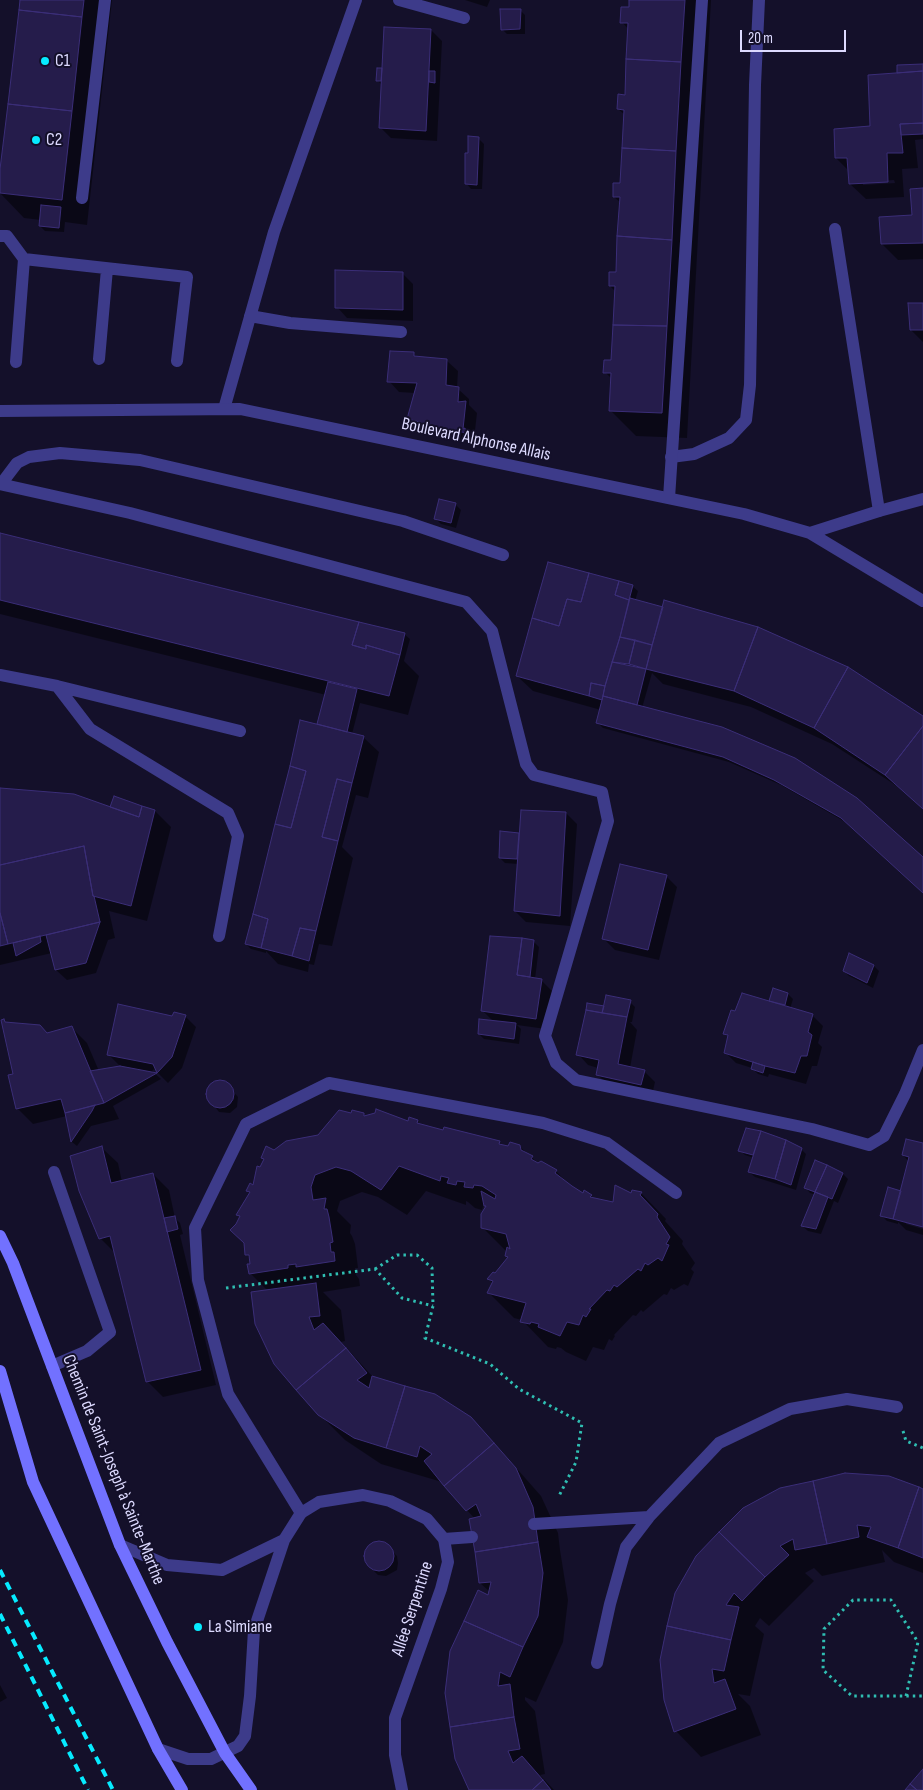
<!DOCTYPE html>
<html>
<head>
<meta charset="utf-8">
<style>
  body { margin:0 }
  #map { position:relative; width:923px; height:1790px; overflow:hidden; background:#14102a; font-family:"Sofia Sans Condensed",sans-serif }
  canvas { display:block }
  .scale { position:absolute; left:740px; top:30px; width:106px; height:22px; box-sizing:border-box; border:2px solid #dddaff; border-top:0; padding-left:6px; font-size:15px; line-height:18px; white-space:nowrap; color:#dddaff; -webkit-text-stroke:4px #14102a; paint-order:stroke }
</style>
</head>
<body>
<div id="map">
<canvas width="923" height="1790"></canvas>
<div class="scale">20 m</div>
</div>
<script>
const context = document.querySelector('canvas').getContext('2d');
context.lineJoin = 'round';
function fillPath(path, color) { context.fillStyle = color; context.fill(path, 'evenodd'); }
const poly = rows => new Path2D(rows.map(r => 'M' + r).join(''));
function strokePath(path, color, width, dash) { context.strokeStyle = color; context.lineWidth = width; context.lineCap = dash ? 'butt' : 'round'; context.setLineDash(dash || []); context.stroke(path); }
function drawText(font, color, halo, rows, align = 'center') {
  context.font = font + ' "Sofia Sans Condensed",sans-serif'; context.lineWidth = 4; context.setLineDash([]); context.textBaseline = 'middle'; context.strokeStyle = halo; context.fillStyle = color; for (const [text, x, y, turn = 0] of rows) {
    context.save(); context.translate(x, y); context.rotate((+turn || 0) * Math.PI / 180); context.textAlign = isNaN(turn) ? turn : align; if (halo) context.strokeText(text, 0, 0); context.fillText(text, 0, 0); context.restore();
  }
}
fillPath(poly([
  [20,0,112,0,87,225,65,222,64,232,45,231,40,226,41,220,24,218,0,193,0,179],
  [465,0,490,0,487,7],
  [630,0,711,0,687,438,636,436,610,410,612,379,605,372,613,361,616,292,610,286,617,273,621,203,614,197,622,184,625,115,618,109,626,96,629,30,622,22,630,9],
  [520,10,525,15,525,34,507,34,502,29],
  [431,30,442,41,437,141,391,138,380,127,382,85,378,81,379,69,383,69],
  [923,65,923,139,915,140,918,168,902,169,904,197,866,199,850,184,849,171,836,158,872,127,900,74],
  [894,180,895,183,863,185,863,182],
  [479,139,484,144,482,189,471,189,466,183,469,154],
  [923,189,923,259,898,260,882,244,913,216],
  [402,273,413,284,413,321,347,318,337,307],
  [923,304,923,342,911,330],
  [413,353,418,358,447,361,458,371,457,388,469,399,469,405,477,413,474,439,476,443,420,429,409,419,415,393,399,392,389,381],
  [455,504,461,510,456,528,441,524,436,519],
  [0,535,404,634,410,639,404,661,419,676,408,715,360,703,352,734,363,737,379,752,368,798,356,795,342,847,353,858,332,946,319,944,314,965,309,964,308,972,278,964,266,951,266,953,251,949,246,944,322,727,319,724,326,695,0,614],
  [632,586,638,591,635,601,923,718,923,809,903,790,832,744,751,707,663,684,652,673,642,708,923,858,923,892,847,823,781,785,729,762,603,728,598,723,601,710,533,691,517,676],
  [0,789,111,809,115,798,155,811,171,827,147,921,109,911,115,938,108,940,96,973,67,980,56,970,52,953,0,965],
  [566,813,577,824,570,926,526,922,515,911,518,864,505,863,500,858,518,834,520,836],
  [666,876,677,887,659,960,615,950,604,939],
  [534,942,539,947,535,979,541,980,552,991,546,1029,517,1025,521,1029,519,1044,484,1039,479,1034,494,1022,483,1011],
  [850,955,874,966,879,971,873,988,849,976,844,971],
  [788,994,793,999,790,1009,812,1015,823,1026,818,1043,822,1047,817,1066,812,1066,806,1084,769,1074,768,1077,758,1074,752,1068,736,1063,725,1052,729,1038,725,1033,736,1012,774,1004,770,1000],
  [630,1002,635,1007,632,1022,630,1022,637,1030,630,1068,644,1071,655,1082,652,1095,608,1085,597,1074,598,1068,588,1065,578,1054,605,1008],
  [185,1016,196,1027,182,1068,168,1083,154,1069,152,1071,161,1079,113,1106,119,1119,91,1126,77,1146,72,1142,67,1116,33,1124,17,1108,15,1075,3,1020,7,1023,48,1034,71,1027,87,1043,99,1071,121,1067,109,1055,173,1017],
  [216,1082,225,1082,238,1097,237,1107,230,1113,219,1112,207,1097,207,1090],
  [364,1114,367,1117,409,1123,417,1121,422,1126,499,1142,503,1146,509,1147,519,1146,539,1164,556,1171,572,1188,583,1195,585,1191,596,1200,614,1203,632,1195,641,1193,666,1219,665,1221,683,1241,682,1244,695,1263,691,1269,694,1272,688,1286,684,1284,674,1290,671,1288,667,1295,664,1294,643,1312,641,1310,636,1316,633,1315,614,1335,615,1336,612,1341,609,1339,604,1350,593,1347,586,1361,566,1352,561,1348,557,1347,556,1349,548,1347,522,1320,514,1318,489,1293,493,1284,489,1279,496,1275,508,1258,506,1255,507,1252,482,1227,487,1208,485,1206,483,1206,482,1210,475,1208,468,1202,466,1201,466,1205,426,1191,407,1215,378,1197,362,1192,340,1201,337,1211,351,1225,350,1233,352,1236,355,1244,358,1268,355,1268,356,1275,359,1279,360,1286,323,1292,341,1310,345,1341,341,1342,373,1377,470,1418,496,1445,541,1496,558,1533,560,1550,568,1600,563,1642,536,1702,525,1697,525,1700,535,1711,545,1774,540,1775,554,1790,470,1790,490,1592,480,1583,475,1519,442,1482,381,1464,345,1440,319,1414,268,1291,250,1273,251,1259,246,1254,246,1244,237,1225,241,1217,238,1214,250,1194,247,1191,254,1186,265,1161,262,1158,319,1136,352,1115],
  [760,1132,786,1141,801,1149,806,1154,796,1190,755,1177,749,1172,754,1158,745,1155,740,1150],
  [923,1144,923,1226,906,1222,906,1224,923,1229,923,1235,906,1230,898,1222,898,1224,887,1221,881,1215,900,1192,909,1162,903,1155],
  [102,1148,118,1163,122,1182,153,1174,169,1190,175,1218,180,1223,183,1234,180,1235,216,1385,163,1397,147,1381,116,1254,100,1238],
  [816,1162,843,1174,848,1179,838,1203,834,1201,821,1234,808,1231,802,1226,816,1195,810,1193,805,1187],
  [923,1490,923,1573,894,1562,882,1550,885,1562,822,1576,814,1568,805,1573,814,1581,769,1626,760,1618,755,1626,764,1634,750,1696,738,1694,750,1706,761,1735,701,1757,676,1731,697,1556],
  [378,1542,385,1544,397,1556,398,1563,397,1570,386,1576,378,1575,367,1564,365,1558,366,1550,371,1545],
  [0,1685,7,1698,0,1702]
]), '#0007');
const building = poly([
  [20,0,84,0,82,17,19,10,20,0],
  [629,0,685,0,681,62,626,59,628,23,620,23,621,7,629,7,629,0],
  [500,9,521,9,520,29,501,30,500,9],
  [19,10,82,17,72,111,8,104,19,10],
  [384,27,431,29,426,131,379,128,384,27],
  [626,59,681,62,676,151,622,148,624,110,617,109,618,94,625,95,626,59],
  [923,64,923,71,897,73,897,65,923,64],
  [377,68,382,68,381,81,376,81,377,68],
  [429,71,435,71,435,83,429,82,429,71],
  [923,71,923,123,900,124,903,153,887,153,888,182,849,184,847,158,835,158,834,129,870,126,868,75,923,71],
  [8,104,72,111,62,200,0,193,0,169,8,104],
  [923,123,923,134,901,135,900,124,923,123],
  [468,136,479,137,477,185,465,184,465,153,468,153,468,136],
  [622,148,676,151,672,240,617,236,620,197,613,197,613,183,620,183,622,148],
  [923,188,923,243,881,244,879,217,912,215,910,189,923,188],
  [41,205,61,207,59,228,39,226,41,205],
  [617,236,672,240,667,326,613,325,615,286,609,286,609,272,616,272,617,236],
  [335,270,403,272,403,310,335,308,335,270],
  [908,303,923,303,923,330,910,330,908,303],
  [613,325,667,326,662,413,609,411,611,373,603,373,604,360,611,360,613,325],
  [390,351,414,352,414,356,447,359,446,385,459,387,458,402,466,401,463,429,465,428,466,433,407,419,417,383,387,382,390,351],
  [439,499,456,503,451,523,434,519,439,499],
  [0,533,359,622,352,645,366,649,366,645,400,655,389,696,0,600,0,533],
  [548,562,589,573,581,602,567,599,559,626,532,618,548,562],
  [589,573,619,581,615,595,629,600,620,637,605,686,591,683,589,696,516,676,532,618,559,626,567,599,581,602,589,573],
  [619,581,633,585,629,600,615,595,619,581],
  [630,598,663,607,652,645,620,637,630,598],
  [664,600,758,627,734,691,646,669,664,600],
  [359,622,405,633,400,655,366,645,366,649,352,645,359,622],
  [758,627,848,667,814,728,734,691,758,627],
  [620,637,635,640,629,664,612,662,620,637],
  [635,640,652,645,646,669,629,664,635,640],
  [612,662,646,669,637,705,603,696,605,686,612,662],
  [848,667,923,716,923,726,885,775,814,728,848,667],
  [328,682,357,689,347,732,317,724,328,682],
  [591,683,605,686,602,700,589,696,591,683],
  [603,696,722,727,795,758,857,798,923,857,923,893,841,818,774,780,723,757,596,723,603,696],
  [300,720,364,736,352,783,337,779,322,837,338,841,316,931,300,928,292,956,261,948,268,919,253,914,275,824,291,828,306,771,290,766,300,720],
  [923,726,923,809,885,775,923,726],
  [290,766,306,771,291,828,275,824,290,766],
  [337,779,352,783,338,841,322,837,337,779],
  [0,788,74,794,139,817,142,806,155,810,131,906,93,896,84,846,0,865,0,788],
  [114,796,142,806,139,817,110,807,114,796],
  [521,810,566,812,560,916,514,911,521,810],
  [500,831,519,833,517,859,499,858,500,831],
  [84,846,93,896,94,896,100,922,8,944,0,913,0,865,84,846],
  [620,864,667,875,648,950,602,939,620,864],
  [0,913,8,944,0,946,0,913],
  [253,914,268,919,261,948,245,944,253,914],
  [100,922,86,963,55,970,46,935,100,922],
  [300,928,316,931,309,961,292,956,300,928],
  [40,936,41,942,16,956,13,943,40,936],
  [490,936,522,938,517,975,542,979,536,1019,481,1011,490,936],
  [522,938,534,940,530,977,517,975,522,938],
  [849,953,874,965,867,983,843,971,849,953],
  [773,988,788,993,785,1005,769,1001,773,988],
  [742,993,813,1014,808,1032,812,1035,807,1056,801,1056,795,1073,765,1066,724,1053,728,1035,723,1034,731,1010,735,1011,742,993],
  [606,995,631,1000,627,1017,602,1013,606,995],
  [587,1003,604,1006,602,1013,586,1010,587,1003],
  [118,1004,172,1016,174,1012,186,1015,172,1057,157,1073,153,1064,107,1055,118,1004],
  [586,1010,627,1017,618,1064,645,1070,641,1085,596,1075,599,1060,576,1055,586,1010],
  [4,1019,5,1022,40,1025,47,1033,72,1026,104,1103,65,1113,61,1099,16,1109,8,1075,13,1074,1,1020,4,1019],
  [479,1019,516,1023,514,1039,478,1034,479,1019],
  [753,1062,765,1066,763,1073,751,1069,753,1062],
  [120,1066,157,1073,104,1103,90,1071,120,1066],
  '206 1094a14 14 0 1 1 28 0a14 14 0 1 1-28 0Z',
  [95,1105,92,1111,71,1142,65,1113,95,1105],
  [376,1109,408,1121,409,1117,418,1120,417,1123,443,1130,444,1127,500,1141,499,1144,508,1146,510,1142,520,1145,521,1150,533,1156,531,1159,538,1163,541,1161,557,1170,555,1173,572,1186,583,1193,584,1190,592,1195,590,1197,613,1202,615,1185,631,1193,632,1190,642,1192,640,1195,658,1214,657,1217,670,1237,666,1244,669,1245,662,1261,658,1258,648,1265,645,1263,641,1271,638,1269,617,1287,614,1285,610,1291,607,1290,589,1309,591,1309,586,1317,583,1315,579,1325,567,1322,560,1336,538,1327,539,1324,531,1322,530,1324,520,1322,526,1303,487,1293,493,1281,487,1279,493,1272,495,1273,508,1257,505,1256,507,1247,510,1249,506,1234,481,1228,481,1214,486,1206,484,1206,481,1191,495,1199,496,1195,482,1186,474,1185,473,1188,464,1187,465,1182,457,1181,456,1185,447,1183,449,1178,441,1176,440,1181,399,1166,381,1190,351,1171,336,1167,315,1175,311,1187,313,1200,326,1198,324,1209,327,1209,329,1217,333,1242,330,1243,331,1252,334,1252,335,1261,296,1267,296,1264,288,1265,288,1268,249,1274,247,1264,250,1264,249,1255,245,1255,244,1243,230,1230,236,1224,240,1216,236,1215,250,1192,246,1191,250,1183,253,1185,257,1166,260,1167,264,1159,261,1158,266,1146,274,1150,286,1141,318,1135,339,1110,351,1113,352,1110,364,1113,364,1116,375,1113,376,1109],
  [746,1128,761,1131,753,1155,738,1151,746,1128],
  [761,1131,786,1140,775,1179,748,1172,761,1131],
  [906,1139,923,1143,923,1227,893,1219,909,1157,902,1155,906,1139],
  [786,1140,802,1148,791,1185,775,1179,786,1140],
  [102,1146,111,1183,153,1173,201,1370,146,1382,110,1236,99,1239,79,1191,70,1156,102,1146],
  [815,1160,827,1165,815,1192,804,1188,815,1160],
  [827,1165,843,1173,832,1199,815,1192,827,1165],
  [888,1187,901,1191,893,1219,880,1216,888,1187],
  [815,1192,828,1197,816,1229,801,1226,815,1192],
  [175,1216,178,1229,167,1232,164,1218,175,1216],
  [316,1283,320,1316,309,1317,314,1330,323,1323,346,1348,296,1390,274,1364,255,1324,251,1292,316,1283],
  [346,1348,367,1373,357,1380,369,1388,372,1376,405,1386,386,1448,354,1438,318,1415,296,1390,346,1348],
  [405,1386,435,1394,471,1417,494,1443,444,1486,424,1461,432,1454,420,1446,417,1457,386,1448,405,1386],
  [494,1443,516,1468,533,1507,538,1542,475,1552,469,1519,481,1516,476,1504,466,1511,444,1486,494,1443],
  [845,1473,889,1476,919,1487,898,1548,867,1537,871,1527,857,1525,859,1537,827,1544,813,1481,845,1473],
  [813,1481,827,1544,795,1550,793,1539,780,1546,789,1555,765,1577,719,1532,743,1508,780,1488,813,1481],
  [919,1487,923,1489,923,1558,898,1548,919,1487],
  [719,1532,765,1577,742,1601,734,1593,726,1605,739,1607,731,1640,667,1626,675,1593,696,1556,719,1532],
  '364 1556a15 15 0 1 1 30 0a15 15 0 1 1-30 0Z',
  [538,1542,543,1573,538,1616,523,1647,464,1621,478,1590,488,1595,491,1582,479,1583,475,1552,538,1542],
  [464,1621,523,1647,510,1677,500,1672,498,1686,510,1684,514,1717,450,1727,445,1693,450,1651,464,1621],
  [667,1626,731,1640,724,1671,712,1669,714,1683,725,1679,736,1709,674,1732,664,1700,660,1660,667,1626],
  [514,1717,520,1749,508,1751,513,1763,522,1756,543,1780,532,1790,469,1790,455,1759,450,1727,514,1717],
  [923,1769,923,1790,917,1790,910,1784,923,1769],
  [543,1780,551,1790,532,1790,543,1780],
  [910,1784,917,1790,905,1790,910,1784]
]);
fillPath(building, '#251c4b');
strokePath(building, '#3b2e78', 1);
strokePath(poly([
  [375,1269,397,1255,417,1255,432,1268,433,1306,425,1338,490,1364,519,1389,582,1423,576,1462,558,1498],
  [226,1288,375,1269,402,1298,433,1306],
  [903,1431,906,1441,923,1448],
  [906,1696,918,1642,891,1600,853,1600,824,1629,823,1670,852,1696,923,1696]
]), '#2fbeb2', 3, [2.5, 4]);
strokePath(poly([
  [399,0,464,18],
  [82,198,105,0],
  [835,229,879,511],
  [0,236,7,236,24,259,16,362],
  [24,259,187,277,177,361],
  [250,316,290,323,401,332],
  [99,359,107,269],
  [224,409,274,232,356,0],
  [671,457,694,454,729,438,746,420,750,385,755,85,759,0],
  [0,484,130,513,466,602,492,631,526,764,534,775,602,792,608,821,545,1036,556,1063,576,1080,812,1129,869,1145,884,1136,905,1094,923,1050],
  [1,484,17,463,29,457,60,453,140,460,403,521,503,555],
  [0,675,57,686,90,729,228,813,238,836,219,936],
  [57,686,240,731],
  [52,1366,87,1351,110,1332,54,1172],
  [301,1513,228,1394,198,1280,195,1228,246,1124,329,1083,543,1123,607,1143,676,1193],
  [534,1524,649,1517],
  [444,1539,472,1537],
  [597,1663,610,1604,626,1547,649,1517,719,1443,790,1409,847,1399,897,1407]
]), '#3d3b8a', 12);
strokePath(poly([
  [0,411,240,409,744,514,810,533,923,601],
  [669,498,702,0],
  [810,533,879,511,923,499],
  [120,1545,167,1565,222,1570,284,1540],
  [158,1749,188,1759,211,1759,238,1746,245,1736,250,1696,254,1630,284,1540,301,1513,319,1502,363,1495,390,1501,427,1519,444,1539,448,1562,441,1589,395,1718,395,1755,402,1790]
]), '#3d3b8a', 12);
strokePath(poly([
  [0,1236,13,1263,120,1545,167,1642,225,1753,251,1790],
  [0,1371,33,1482,158,1749,182,1790]
]), '#7271ff', 12);
strokePath(poly([
  [0,1570,113,1790],
  [0,1614,88,1790]
]), '#06ebff', 4, [8, 6]);
for (const [x, y, r, color] of [
  [45,61,5,"#06ebff"],
  [36,140,5,"#06ebff"],
  [198,1627,5,"#06ebff"]
]) { const dot = new Path2D(); dot.arc(x, y, r, 0, 2 * Math.PI); context.fillStyle = color; context.fill(dot); strokePath(dot, '#14102a', 2); }
drawText('18px', '#dddaff', '#14102a', [
  ["C1",55,61],
  ["C2",46,140],
  ["La Simiane",208,1627]
], 'left');
drawText('18px', '#dddaff', '#14102a', [
  ["Boulevard Alphonse Allais",476,440,12],
  ["Chemin de Saint-Joseph à Sainte-Marthe",113,1470,68],
  ["Allée Serpentine",413,1609,-72]
]);
</script>
</body>
</html>
